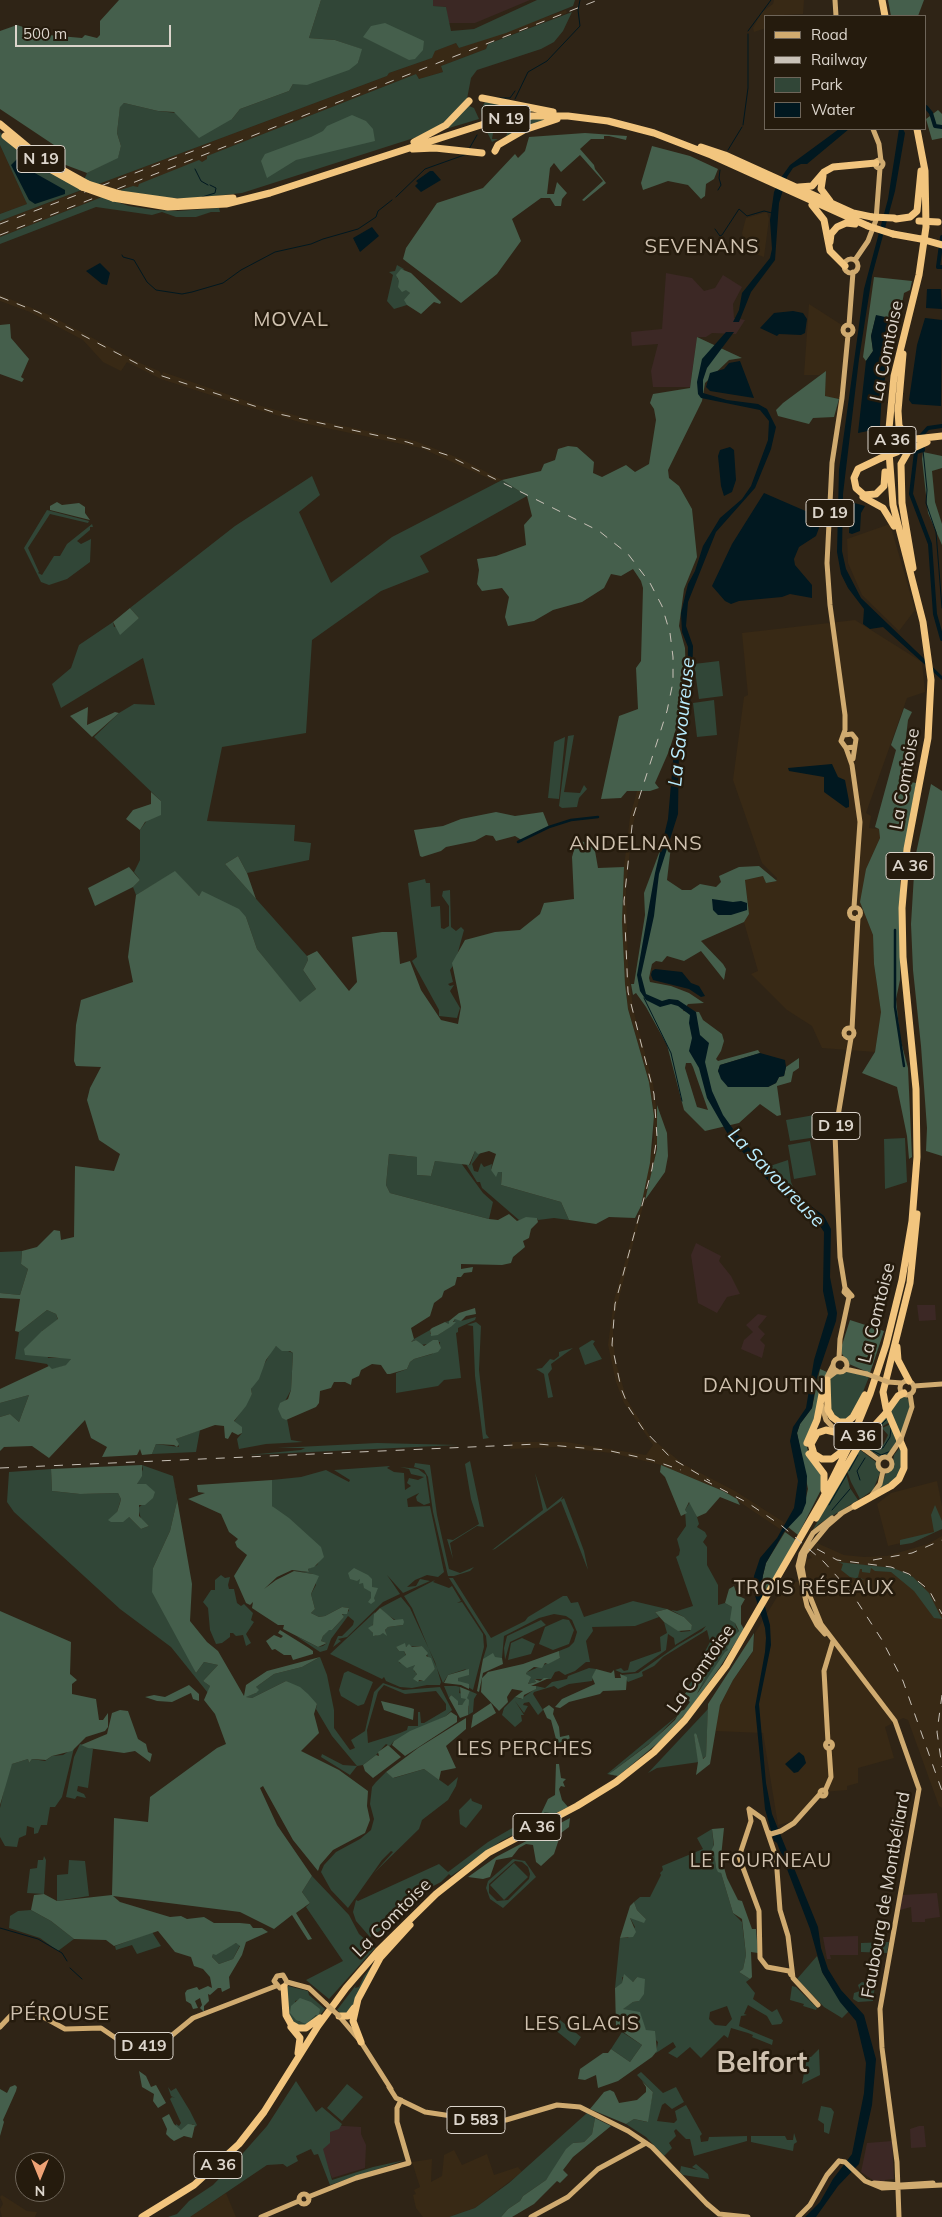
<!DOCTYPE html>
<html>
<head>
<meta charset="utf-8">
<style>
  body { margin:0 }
  #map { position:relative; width:942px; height:2217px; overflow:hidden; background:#2f2416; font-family:Mulish,sans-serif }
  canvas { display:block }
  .legend { position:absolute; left:764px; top:15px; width:162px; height:115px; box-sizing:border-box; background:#251b0d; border:1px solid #6e6559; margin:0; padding:6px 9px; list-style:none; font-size:15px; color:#dcd5cc }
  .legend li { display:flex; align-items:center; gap:10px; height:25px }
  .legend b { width:25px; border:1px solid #6e6559 }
  .north { position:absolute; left:15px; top:2152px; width:50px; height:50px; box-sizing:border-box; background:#251b0d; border:1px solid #6e6559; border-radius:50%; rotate:180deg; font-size:14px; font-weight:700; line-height:20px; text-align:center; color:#dcd5cc }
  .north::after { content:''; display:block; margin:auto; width:18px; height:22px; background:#efa376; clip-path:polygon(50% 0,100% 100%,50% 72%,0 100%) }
  .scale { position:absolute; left:15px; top:25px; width:156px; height:22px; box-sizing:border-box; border:2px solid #dcd5cc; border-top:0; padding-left:6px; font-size:15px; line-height:18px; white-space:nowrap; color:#dcd5cc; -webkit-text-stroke:4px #251b0d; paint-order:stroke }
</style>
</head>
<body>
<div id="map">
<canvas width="942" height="2217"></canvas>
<ul class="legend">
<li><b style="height:6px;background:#d0ab70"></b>Road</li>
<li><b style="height:6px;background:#c9c2b8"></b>Railway</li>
<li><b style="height:14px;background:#314637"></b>Park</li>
<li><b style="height:14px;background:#011820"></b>Water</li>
</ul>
<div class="north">N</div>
<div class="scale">500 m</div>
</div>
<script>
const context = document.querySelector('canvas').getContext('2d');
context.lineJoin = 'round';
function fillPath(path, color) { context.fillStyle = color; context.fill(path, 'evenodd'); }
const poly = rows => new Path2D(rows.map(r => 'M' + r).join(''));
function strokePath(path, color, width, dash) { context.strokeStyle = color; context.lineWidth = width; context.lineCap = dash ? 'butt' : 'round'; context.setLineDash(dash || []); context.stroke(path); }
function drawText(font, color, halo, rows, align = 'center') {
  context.font = font + ' Mulish,sans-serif'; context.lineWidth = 5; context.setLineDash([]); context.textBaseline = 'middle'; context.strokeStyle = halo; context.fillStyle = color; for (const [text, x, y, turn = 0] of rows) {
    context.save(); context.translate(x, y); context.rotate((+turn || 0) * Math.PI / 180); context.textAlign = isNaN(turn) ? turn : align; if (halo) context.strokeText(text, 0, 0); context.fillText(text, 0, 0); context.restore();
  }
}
fillPath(poly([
  [774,0,804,0,803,14,766,16,766,28,754,32,753,28,762,12,773,4],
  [566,10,567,13,488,44,486,49,441,66,443,72,419,79,416,74,208,156,207,159,202,162,139,187,102,197,0,237,0,221,387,76,389,73,432,58,434,51,456,43,459,48],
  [0,145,27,204,0,214],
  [767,212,769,219,764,257,750,252,747,241,744,241,742,233,746,218],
  [0,295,47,314,140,363,159,371,162,375,163,372,258,405,305,418,415,441,461,459,502,480,497,482,421,448,303,423,245,406,161,379,127,362,121,371,103,362,83,340,30,312,0,301],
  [809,304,848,329,840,399,825,396,826,372,819,375,804,375],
  [890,524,915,610,899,631,862,595,848,563,847,539],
  [855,620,922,662,925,692,907,698,866,813,871,816,869,828,879,829,880,838,866,869,865,915,873,935,874,964,881,1012,875,1052,822,1048,812,1026,787,1010,751,974,758,971,744,922,749,914,745,880,763,876,766,883,776,881,777,878,762,863,733,780,744,697,748,695,742,633],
  [637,791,641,791,632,829,626,890,628,965,633,1009,653,1083,659,1129,654,1164,614,1317,613,1331,615,1360,627,1400,651,1438,683,1464,735,1491,782,1521,784,1523,780,1529,723,1491,661,1465,612,1453,556,1447,510,1449,512,1442,566,1442,646,1455,653,1445,624,1403,616,1382,608,1345,614,1300,641,1206,654,1139,653,1105,649,1082,628,1008,625,984,622,922,624,867,630,817],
  [937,1481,942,1506,942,1528,923,1538,888,1546,877,1504,891,1493],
  [942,1536,942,1808,939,1806,908,1720,903,1718,885,1727,894,1758,858,1768,858,1783,847,1786,847,1790,823,1792,794,1821,778,1825,763,1733,716,1731,717,1718,720,1705,733,1680,749,1658,753,1651,755,1633,785,1584,806,1580,805,1560,812,1558,809,1554,817,1543,844,1555,864,1557,887,1556,928,1544],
  [454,2150,462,2165,487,2154,494,2175,518,2167,522,2172,475,2208,449,2217,423,2217,416,2208,413,2195,416,2194,414,2190,420,2187,412,2162,432,2159,431,2182,442,2176,444,2155],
  [226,2193,236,2217,190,2217],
  [2,2195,27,2211,37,2212,35,2217,2,2217,0,2209,3,2204,0,2197]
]), '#382915');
fillPath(poly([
  [666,273,692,278,704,291,715,288,723,275,742,287,733,304,734,318,745,320,736,334,712,333,706,337,697,337,690,387,653,387,651,371,658,344,632,346,631,332,662,329],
  [696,1243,721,1256,719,1261,731,1276,740,1294,727,1297,717,1313,698,1303,691,1255],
  [917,1305,935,1305,936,1320,919,1321],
  [758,1314,767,1316,758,1327,765,1334,760,1340,765,1345,762,1358,741,1349,744,1340,753,1332,746,1325],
  [937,1893,940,1917,925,1919,925,1922,912,1922,911,1907,900,1910,902,1895],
  [858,1936,858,1955,830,1955,831,1959,827,1959,823,1937],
  [312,2124,361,2127,361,2134,366,2145,365,2168,332,2178],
  [919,2126,924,2126,926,2147,911,2148,910,2129],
  [892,2141,894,2179,885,2180,884,2183,874,2181,861,2172,867,2143]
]), '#3c2825');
fillPath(poly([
  [433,0,530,0,475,23,448,23,446,7,433,6]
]), '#3b2824');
fillPath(poly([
  [321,0,433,0,433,6,446,7,451,31,474,29,537,0,575,0,573,6,506,33,459,48,456,43,435,51,432,58,389,73,387,76,96,185,84,180,87,173,118,157,121,146,117,133,120,106,124,103,158,111,232,119,240,109,289,91,293,84,358,63,361,49,335,40,309,38],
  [572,12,563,31,554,42,541,49,477,70,471,78,466,104,442,124,417,137,242,193,189,199,165,198,117,191,133,186,138,187,139,184,199,160,202,162,207,159,207,156,416,74,419,79,443,72,441,66,486,49,488,44],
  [485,102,536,111,482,118,481,109],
  [469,106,474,108,479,119,439,131],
  [557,118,495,143,506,137,507,133,504,130,493,133,492,139,498,139,492,142,484,126,519,120],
  [0,132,8,141,84,189,0,221,0,214,27,204,0,145],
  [102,197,129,206,155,210,178,211,219,208,220,212,211,212,196,217,176,217,162,212,152,215,96,207,0,244,0,237],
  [397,265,404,269,397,278,410,293,407,305,394,309,387,301,393,275,389,272,395,271],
  [312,476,320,495,299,512,331,583,392,537,502,480,527,496,420,556,429,572,381,591,312,640,306,733,222,747,207,821,295,825,294,841,311,843,309,860,247,873,238,856,225,864,307,956,308,960,303,970,316,989,300,1003,257,949,246,917,202,892,199,896,175,872,136,895,133,887,140,880,134,872,140,860,140,830,161,801,94,737,119,713,134,704,155,705,143,658,61,708,52,684,71,668,79,645,113,622,114,627,139,618,130,608,235,526],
  [47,510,89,521,88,523,50,514,28,548,39,572,38,573,42,575,54,556,60,556,67,544,92,524,93,527,90,527,90,530,77,541,81,544,91,539,90,562,67,579,49,585,41,582,24,548],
  [719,661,723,696,699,699,694,664],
  [714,700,717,735,697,737,693,703],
  [574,735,564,792,580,793,584,785,587,789,579,798,577,807,562,808,559,806,568,736],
  [565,737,559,799,548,798,554,742],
  [425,879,426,883,430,883,431,907,440,906,441,928,444,929,449,926,449,906,442,896,443,891,450,890,451,927,456,931,461,927,464,930,455,963,450,970,453,982,448,984,450,986,454,985,450,991,460,1008,457,1018,439,1016,439,1010,412,961,417,957,408,883],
  [820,1114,824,1136,790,1141,786,1120],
  [905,1138,907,1182,885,1189,884,1139],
  [810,1141,816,1175,794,1179,788,1145],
  [475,1151,481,1152,472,1164,474,1171,478,1172,481,1163,484,1167,492,1164,491,1170,502,1172,501,1185,561,1202,569,1220,554,1218,538,1220,537,1218,519,1220,482,1188,480,1182,477,1182,466,1164,470,1165],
  [389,1154,417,1157,417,1175,431,1176,435,1161,461,1163,483,1193,493,1202,489,1219,390,1193,386,1185],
  [788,1160,791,1182,794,1189,770,1166],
  [22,1251,21,1264,28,1269,20,1295,0,1293,0,1252],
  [47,1310,56,1314,58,1320,42,1331,48,1358,72,1358,67,1365,51,1370,47,1364,15,1359,19,1332],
  [476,1317,475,1320,458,1328,458,1332,456,1333,461,1378,444,1380,438,1386,396,1393,396,1373,407,1369,410,1362,414,1359,432,1354,440,1347,440,1342,421,1345,416,1340,411,1342,414,1339,430,1330,430,1334,438,1335,448,1328,448,1323,445,1322,449,1321,452,1326,455,1319,459,1318,461,1321],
  [476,1322,481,1326,479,1370,486,1434,489,1438,483,1439,475,1376,473,1326,467,1325],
  [592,1340,595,1341,593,1344,602,1359,585,1365,579,1348],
  [276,1346,293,1353,291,1390,284,1403,291,1440,303,1442,266,1444,239,1449,237,1439,242,1433,239,1426,234,1422,252,1394,251,1389,273,1348],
  [573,1348,551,1364,552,1369,548,1374,553,1397,548,1398,544,1374,536,1369,542,1368,550,1359,554,1360,559,1356,559,1352],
  [847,1371,869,1377,858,1404,848,1419,841,1420,831,1412,829,1385,831,1377,836,1373],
  [29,1395,19,1422,10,1414,0,1417,0,1403],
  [905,1395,911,1403,901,1436,889,1412,900,1396],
  [887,1415,890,1422,873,1432,868,1443,878,1447,883,1445,888,1435,882,1428,891,1424,898,1440,887,1456,880,1457,862,1444],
  [200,1430,196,1452,152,1454,156,1444,179,1447,176,1439],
  [377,1443,458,1445,248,1455,301,1450,305,1448,277,1448],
  [901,1446,904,1455,898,1477,880,1489,886,1473,892,1467,894,1455],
  [859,1449,876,1462,880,1473,873,1490,860,1499,851,1482,847,1471],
  [470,1461,484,1527,477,1526,450,1543,453,1559,447,1539,453,1540,479,1524,471,1499,465,1464],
  [415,1463,430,1465,437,1515,449,1569,460,1573,474,1567,470,1571,454,1576,448,1576,433,1512,428,1477,424,1470,414,1467],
  [142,1465,173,1476,177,1501,170,1531,153,1568,196,1673,204,1662,218,1665,203,1681,210,1686,208,1693,171,1647,120,1609,14,1512,7,1502,9,1472,51,1469,52,1491,80,1494,118,1493,121,1499,117,1512,129,1517,141,1529,149,1526,141,1519,138,1508,149,1499,150,1488,137,1484,143,1469],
  [390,1466,387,1468,394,1472,404,1473,405,1490,411,1486,407,1483,409,1478,418,1480,424,1477,411,1474,409,1469,400,1467,418,1469,426,1475,430,1503,424,1505,417,1501,416,1497,419,1493,407,1499,408,1507,430,1506,444,1572,438,1577,427,1575,415,1580,407,1587,416,1586,420,1579,430,1581,403,1593,387,1575,400,1594,383,1602,347,1637,338,1639,341,1641,333,1647,338,1636,342,1636,353,1625,354,1621,348,1616,331,1639,327,1650,320,1652,296,1636,318,1647,323,1646,327,1643,321,1641,323,1636,329,1629,332,1630,344,1617,342,1615,349,1611,349,1608,342,1607,325,1616,319,1617,311,1613,315,1609,311,1594,316,1585,313,1574,296,1571,309,1572,308,1569,317,1565,321,1558,272,1506,272,1480,301,1477,326,1470,349,1482,350,1480,334,1470],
  [535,1473,547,1509,563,1496,561,1500,564,1498,574,1524,584,1551,588,1570,561,1501,495,1549,492,1550,543,1510],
  [846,1473,850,1488,858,1500,819,1524,812,1531],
  [690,1502,697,1517,699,1524,697,1527,705,1532,707,1536,703,1542,707,1547,707,1565,718,1585,718,1605,725,1603,732,1607,736,1627,739,1631,728,1645,729,1650,696,1694,705,1673,698,1680,693,1689,689,1689,689,1685,700,1669,701,1659,710,1642,707,1630,663,1657,654,1666,642,1672,643,1676,641,1677,628,1682,622,1675,638,1673,678,1645,702,1631,706,1626,675,1645,674,1638,668,1634,666,1650,635,1672,622,1673,615,1670,621,1668,624,1671,628,1670,630,1662,661,1651,660,1637,667,1633,664,1622,681,1632,690,1631,692,1625,684,1617,671,1610,677,1611,693,1606,676,1557,679,1555,680,1550,677,1539,686,1526,685,1510],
  [935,1505,942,1521,942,1529,912,1543,900,1545,900,1540,934,1532,931,1515],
  [838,1562,893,1568,903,1572,913,1577,929,1593,942,1619,934,1618,914,1591,891,1572,875,1571,871,1568,870,1573,862,1572,862,1569,860,1569,858,1577,865,1580,850,1577,841,1570,843,1564],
  [221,1575,225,1578,230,1577,228,1585,229,1589,234,1589,237,1603,241,1606,244,1604,253,1613,251,1620,254,1622,246,1634,251,1643,246,1646,243,1635,236,1636,233,1633,230,1633,230,1637,222,1643,216,1644,210,1630,208,1608,203,1602,211,1590,215,1590,215,1580],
  [449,1578,453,1578,491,1638,525,1621,528,1617,563,1596,567,1596,571,1603,578,1602,584,1617,633,1601,667,1609,655,1612,659,1617,635,1626,592,1627,593,1631,586,1641,590,1662,586,1662,575,1671,565,1675,559,1671,555,1672,551,1679,534,1679,536,1682,528,1684,530,1679,526,1674,527,1672,560,1658,559,1651,569,1647,574,1642,577,1632,572,1620,566,1616,554,1614,539,1618,504,1636,502,1658,483,1659,487,1646,486,1636],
  [435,1580,433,1582,449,1588,452,1586,461,1601,457,1603,462,1602,483,1634,484,1647,473,1690,458,1681,457,1678,466,1669,448,1675,443,1683,412,1608,404,1596],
  [401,1597,410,1608,435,1662,441,1682,440,1685,427,1685,412,1688,400,1687,386,1681,384,1677,382,1679,330,1654,375,1612,374,1623,370,1629,375,1636,383,1632,386,1634,385,1630,388,1627,403,1625,386,1614,380,1608],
  [422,1646,435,1669,422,1681,419,1681,415,1679,417,1673,414,1671,415,1665,399,1663,406,1656,404,1651,399,1651,396,1647],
  [563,1619,569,1620,574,1630,569,1644,553,1650,539,1644,545,1627],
  [541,1620,546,1625,510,1642,505,1660,504,1648,507,1636],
  [522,1638,535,1644,531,1654,508,1660,511,1643],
  [320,1657,327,1675,334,1710,334,1728,350,1750,355,1748,351,1740,365,1731,374,1692,383,1683,403,1690,440,1687,452,1710,446,1716,394,1741,390,1746,386,1744,376,1755,363,1765,357,1766,350,1775,321,1757,322,1754,343,1765,357,1766,332,1736,316,1709,317,1704,286,1681,252,1698,245,1697,256,1693,256,1687,274,1674,302,1667],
  [384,1685,405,1694,436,1691,446,1704,446,1710,424,1723,421,1723,420,1712,418,1712,418,1726,408,1726,407,1730,400,1733,368,1743,367,1730,378,1692],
  [589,1668,596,1669,592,1681,569,1684,558,1689,554,1686,534,1692,533,1694,543,1710,538,1715,529,1702,524,1703,523,1705,528,1706,524,1713,515,1701,524,1715,521,1715,522,1721,515,1727,502,1715,504,1708,515,1697,521,1699,535,1689,536,1686,545,1688,552,1682,567,1679,568,1676],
  [348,1671,373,1682,364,1704,358,1706,341,1696,339,1690,344,1673],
  [444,1686,456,1686,460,1687,459,1693,468,1695,470,1691,477,1694,474,1699,473,1712,468,1715,469,1706,464,1703,462,1705,458,1705,451,1695,449,1698],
  [708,1709,706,1756,702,1759,697,1735,694,1735,699,1762,657,1768,648,1773],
  [677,1716,654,1740,613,1771,612,1774,617,1776,607,1774],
  [80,1744,93,1749,88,1788,78,1786,77,1791,84,1794,86,1798,77,1796,75,1799,66,1797,74,1757],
  [74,1748,62,1797,55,1807,50,1807,47,1825,41,1825,38,1833,34,1834,34,1828,27,1826,26,1835,19,1838,17,1847,5,1846,0,1837,0,1808,9,1767,12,1764,28,1759,29,1763,32,1759,45,1761,52,1756,63,1755],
  [424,1769,448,1786,458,1777,456,1786,448,1800,422,1820,419,1829,374,1873,393,1852,391,1851,382,1860,348,1908,331,1890,321,1872,324,1865,336,1852,360,1839,371,1830,374,1819,370,1804,372,1787,376,1782,386,1772,394,1778],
  [471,1798,472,1801,482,1805,482,1808,466,1828,460,1824,459,1810],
  [545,1812,554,1814,501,1841,451,1876,449,1874,441,1882,418,1894,420,1899,409,1905,410,1909,400,1918,370,1937,356,1921,353,1912,356,1900,358,1901,439,1864,448,1872,488,1842,528,1819,530,1814,540,1816],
  [712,1829,716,1868,721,1873,733,1913,742,1922,746,1955,743,1969,739,1972,750,1979,746,1982,755,1993,753,1999,772,2012,777,2009,783,2021,781,2024,772,2025,767,2016,748,2005,744,2014,747,2015,741,2016,739,2026,773,2040,772,2045,752,2037,753,2035,748,2033,731,2028,728,2038,724,2035,701,2058,690,2047,677,2058,668,2053,676,2047,673,2042,656,2053,658,2042,646,2031,641,2018,633,2012,622,2009,633,2002,639,2001,637,1977,633,1982,622,1977,623,1983,615,1988,620,1938,628,1938,635,1927,630,1918,646,1919,637,1910,634,1902,640,1897,650,1897,661,1875,660,1873,663,1870,662,1866,703,1849,697,1838],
  [727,2006,732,2019,726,2026,715,2025,709,2019,710,2012],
  [44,1856,46,1860,44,1894,27,1893,30,1869,37,1868,38,1860,43,1860],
  [513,1859,525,1861,536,1877,503,1908,490,1899,486,1888,488,1881],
  [515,1861,522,1862,528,1867,530,1874,529,1879,508,1900,497,1901,489,1893,489,1884],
  [69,1860,85,1861,89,1896,57,1901,57,1875,68,1874],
  [514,1863,528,1877,504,1900,490,1885],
  [312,1876,349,1915,359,1934,375,1948,329,1999,306,1980,343,1961,306,1907,310,1903,302,1892],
  [31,1910,51,1921,74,1939,58,1951,40,1938,9,1928,10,1916,18,1911],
  [152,1932,161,1946,137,1954,132,1945,116,1950,115,1946],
  [889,1942,887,1953,861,1952,861,1943],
  [236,1943,240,1945,233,1959,219,1964,212,1957,213,1953],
  [817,1956,823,1974,849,2011,842,2018,824,2007,797,1979],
  [376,1961,352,2009,343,2015,337,2010,356,1985,355,1988,359,1987,364,1976],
  [862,1982,875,1985,873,2001,858,2002,853,1999,854,1993,860,1991,858,1985],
  [288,1986,308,1991,309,1995,325,2009,320,2015,319,2011,301,1999,295,2001,299,2022,310,2020,316,2015,319,2017,312,2024,298,2027,288,2019,286,1988],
  [792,1986,796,1987,817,2008,816,2010,803,2006,804,2004,790,2000],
  [560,2020,581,2037,575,2046,554,2029],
  [622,2032,642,2045,630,2062,611,2049],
  [819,2049,820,2075,802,2084,806,2062,803,2061,804,2057,811,2057],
  [641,2072,663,2093,676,2087,684,2102,672,2109,665,2103,662,2105,657,2121,674,2123,677,2120,675,2111,686,2105,702,2134,700,2136,701,2142,708,2141,709,2137,747,2136,747,2141,694,2156,690,2139,686,2139,676,2129,674,2131,676,2136,669,2143,672,2148,664,2156,646,2137,626,2124,634,2119,647,2122,653,2092,637,2075],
  [296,2081,316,2112,322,2107,342,2124,339,2129,330,2132,330,2143,323,2149,332,2180,373,2167,405,2160,330,2185,318,2154,314,2155,311,2149,296,2156,298,2161,287,2167,283,2164,267,2165,190,2217,168,2217,177,2214,189,2201,213,2185,236,2161,267,2126],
  [347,2084,363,2097,342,2121,327,2108],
  [168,2087,171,2091,176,2088,190,2111,197,2125,195,2127,193,2124,182,2131,176,2127,176,2124,179,2126,181,2123,170,2099,172,2097,175,2098,171,2096],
  [821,2106,831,2108,834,2112,829,2134,824,2132,824,2124,818,2120],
  [587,2113,595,2118,592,2134,584,2142,573,2143,546,2180,523,2196,520,2201,508,2209,501,2217,449,2217,475,2208,509,2183],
  [794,2133,797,2142,794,2144,793,2151,751,2142,751,2136,785,2136,787,2140,793,2140],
  [696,2164,708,2174,709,2179,683,2175,680,2172,681,2166,698,2170,692,2167]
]), '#314637');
fillPath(poly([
  [119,0,321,0,309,38,335,40,362,49,358,63,349,70,307,85,293,84,289,91,240,109,232,119,199,138,174,112,158,111,124,103,120,107,117,133,121,146,118,158,87,173,63,164,63,151,0,109,0,31,17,25,48,35,82,38,85,35,97,38,100,35,100,21],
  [888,0,924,0,918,16,891,16],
  [385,23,424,41,423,50,415,59,409,60,363,37,371,26],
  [938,110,942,114,942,138,932,140,926,119],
  [352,115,366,121,373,129,375,141,296,160,267,178,261,161,265,154,311,137,323,131,327,126],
  [585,133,627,136,626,140,609,136,604,136,604,139,591,139,580,149,594,165,595,169,606,183,584,201,582,200,603,181,580,155,561,172,554,163,550,168,547,194,554,194,557,182,567,193,562,199,561,206,555,206,550,198,541,198,512,219,521,241,497,274,461,303,403,259,406,248,437,203,483,188,515,154,518,158,525,151,529,137],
  [652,146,690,156,718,169,714,179,706,184,705,196,701,199,688,185,668,181,643,190,641,183],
  [401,269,411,273,441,302,440,304,434,302,421,314,407,305,404,300,410,293,406,290,402,292,398,287,399,281,396,275],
  [874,277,912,281,910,290,904,293,899,320,876,316,871,336,873,351,866,361,863,357],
  [10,324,11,338,29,359,21,377,24,379,22,382,0,374,0,325],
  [697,337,742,358,729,360,705,383,702,401,668,470,669,478,679,486,692,509,697,557,684,589,679,626,685,648,686,680,680,716,669,751,655,783,659,788,650,791,627,791,621,798,601,799,619,716,638,709,636,668,641,661,643,588,641,581,633,569,621,576,611,574,604,588,582,602,553,610,534,621,508,626,505,617,509,597,502,588,482,591,477,584,479,570,477,559,496,556,526,545,524,525,532,516,527,496,502,480,541,471,544,464,555,460,558,449,568,446,577,447,594,462,593,473,602,477,626,465,635,472,649,464,656,420,654,409,650,403,653,394,690,388],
  [826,371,825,396,839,399,834,417,813,418,809,424,778,416,776,410,783,403],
  [923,452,942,456,942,468,932,471,935,502,942,524,942,545,928,513,922,459],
  [57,502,62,505,79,503,85,507,85,513,90,520,50,510,50,506],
  [130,608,139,618,120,635,113,622],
  [88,707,87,725,115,712,119,713,92,737,70,716],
  [904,708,912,712,908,720,901,780,916,783,900,881,900,980,896,999,900,1038,908,1068,912,1157,909,1159,907,1136,897,1087,862,1073,875,1052,881,1012,874,964,873,935,860,902,866,869,880,838,879,829,875,827,896,750,891,745],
  [931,784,942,791,942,1156,926,1151,927,1128,921,1046,913,970,911,924,915,858],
  [151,792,161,801,161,815,145,822,140,830,126,819,133,810,151,804],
  [496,812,515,816,543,812,549,827,523,841,515,836,496,841,493,836,486,835,475,841,446,847,441,851,422,857,420,856,414,830,443,826,461,819],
  [577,840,594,845,598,868,624,867,622,922,625,984,628,1009,649,1082,654,1116,650,1163,641,1206,635,1218,609,1217,596,1224,569,1220,561,1202,501,1185,502,1172,498,1172,496,1177,491,1170,496,1154,489,1151,478,1154,475,1151,469,1165,435,1161,431,1176,417,1175,417,1157,389,1154,386,1185,390,1193,489,1219,498,1220,509,1214,517,1221,526,1217,537,1218,538,1222,531,1229,529,1238,523,1241,525,1247,513,1257,511,1263,502,1265,461,1264,461,1269,473,1267,472,1272,464,1273,461,1277,457,1277,455,1285,444,1291,442,1297,434,1303,430,1316,411,1328,414,1339,411,1342,416,1340,424,1346,433,1340,438,1340,441,1348,438,1352,414,1359,410,1362,407,1369,390,1374,387,1374,381,1365,372,1364,361,1370,359,1376,352,1379,351,1385,345,1382,334,1382,331,1388,320,1391,319,1403,316,1407,286,1420,282,1418,278,1409,280,1403,288,1399,291,1390,293,1353,290,1351,282,1351,276,1346,266,1360,259,1379,251,1389,252,1394,246,1406,234,1421,242,1427,242,1433,238,1435,232,1432,228,1439,225,1438,224,1426,215,1425,176,1439,179,1444,177,1447,174,1445,156,1444,152,1454,142,1455,140,1449,137,1455,102,1457,107,1447,91,1438,85,1420,49,1458,32,1446,4,1447,0,1451,0,1417,10,1414,19,1422,29,1395,0,1403,0,1389,49,1366,52,1369,66,1365,71,1359,25,1355,24,1349,42,1331,58,1319,56,1314,47,1310,19,1332,15,1331,20,1299,0,1298,0,1293,20,1295,28,1269,21,1264,22,1251,37,1247,54,1230,60,1231,61,1240,74,1237,75,1166,114,1171,120,1154,99,1140,87,1100,90,1088,101,1067,76,1066,74,1061,76,1025,81,1000,133,982,128,957,136,895,175,871,199,896,202,891,239,909,246,917,257,949,300,1002,316,989,303,970,308,960,307,956,317,951,349,991,357,982,352,937,382,932,397,932,400,964,410,961,421,990,441,1020,458,1024,461,1007,452,963,465,940,495,932,520,930,540,914,544,903,574,899,572,857],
  [662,845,671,846,667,880,682,890,691,890,700,884,716,887,721,882,719,876,739,867,759,866,777,881,766,883,763,876,745,880,749,914,744,922,701,941,723,964,726,969,724,980,701,951,684,961,667,956,662,962,656,961,652,964,649,978,650,982,671,986,689,993,704,1003,688,1004,683,1011,699,1012,703,1020,722,1034,724,1041,721,1051,716,1059,718,1061,758,1050,760,1053,720,1065,718,1071,728,1087,768,1087,776,1083,779,1077,784,1076,786,1067,799,1058,799,1068,793,1072,791,1082,777,1086,781,1115,777,1116,760,1104,739,1123,705,1131,684,1110,667,1045,646,1007,636,993,633,995,631,984,634,984,645,915,644,893],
  [686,1063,691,1063,693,1067,708,1110,697,1107,685,1068],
  [238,856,247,873,256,899,225,864],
  [129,867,140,880,133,887,95,906,88,888],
  [657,1105,667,1133,668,1156,665,1172,645,1200,657,1149],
  [475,1308,476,1314,466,1316,461,1321,455,1319,453,1322,456,1322,452,1326,438,1335,431,1336,430,1330,432,1328,445,1322,449,1324,449,1321,459,1313],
  [850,1320,884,1331,870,1373,849,1364,842,1354,841,1348],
  [820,1369,827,1372,819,1395,817,1415,806,1443,809,1456,822,1473,823,1486,798,1535,788,1527,803,1510,808,1489,797,1433,800,1424,812,1408],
  [142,1465,142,1476,137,1484,146,1484,155,1492,153,1498,145,1505,139,1505,139,1516,149,1526,141,1529,129,1517,123,1522,111,1522,108,1520,117,1512,120,1503,121,1499,118,1493,80,1494,52,1491,51,1469],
  [661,1465,723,1491,737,1499,740,1505,720,1497,706,1513,697,1517,689,1502,685,1510,687,1513,681,1516,665,1477,660,1472],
  [173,1476,192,1584,190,1621,207,1642,218,1651,244,1696,246,1685,267,1671,320,1657,302,1667,274,1674,256,1687,259,1690,256,1693,246,1697,252,1698,286,1681,300,1687,308,1694,317,1704,314,1714,319,1733,301,1751,339,1770,368,1791,367,1806,370,1820,365,1833,333,1850,320,1865,318,1871,293,1840,263,1786,260,1788,277,1825,312,1876,302,1892,310,1903,296,1913,312,1939,308,1940,292,1915,274,1929,240,1912,113,1896,120,1902,170,1917,181,1916,187,1919,204,1917,214,1923,240,1923,250,1924,253,1928,262,1928,268,1932,246,1942,242,1955,229,1977,230,1988,222,1992,221,1988,218,1988,210,1995,208,1994,209,2001,204,2006,204,2012,200,2008,202,2005,200,1998,195,2001,198,2008,193,2009,191,2004,186,2001,185,1993,187,1990,197,1987,199,1990,208,1986,212,1988,210,1977,203,1969,194,1966,191,1957,175,1952,158,1931,114,1946,106,1940,74,1939,51,1921,31,1910,34,1895,44,1894,57,1901,112,1895,114,1818,148,1822,150,1797,217,1748,226,1744,215,1714,204,1700,210,1686,203,1681,218,1665,204,1662,196,1673,152,1592,153,1568,170,1531,177,1501],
  [236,1943,240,1946,233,1959,219,1964,212,1957,213,1954,216,1955],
  [272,1480,272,1506,289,1518,321,1547,324,1557,314,1567,308,1569,309,1572,292,1570,277,1577,264,1589,276,1580,294,1571,313,1574,319,1576,311,1594,315,1609,311,1613,319,1617,325,1616,342,1607,349,1608,347,1614,342,1614,344,1617,332,1630,329,1630,323,1636,321,1641,327,1643,318,1647,283,1629,284,1625,278,1625,258,1612,252,1608,253,1602,250,1605,246,1603,234,1576,247,1555,237,1547,235,1542,238,1539,229,1532,221,1514,188,1499,205,1493,198,1492,197,1485],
  [785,1532,796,1540,763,1597,761,1584,766,1563],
  [354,1568,368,1575,372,1579,372,1587,378,1588,374,1598,375,1601,371,1604,368,1602,371,1598,371,1592,364,1588,363,1583,359,1584,360,1579,357,1581,350,1579,348,1573],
  [734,1586,737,1595,745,1599,741,1606,741,1624,744,1629,720,1667,689,1710,659,1742,618,1776,609,1774,648,1745,675,1720,680,1711,684,1710,690,1702,683,1696,689,1689,693,1689,698,1680,707,1673,697,1694,725,1652,728,1650,727,1648,731,1639,739,1631,735,1623,730,1620,732,1607,725,1603,729,1589],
  [380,1608,394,1620,403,1619,404,1622,403,1625,388,1627,385,1630,387,1636,383,1633,380,1635,373,1636,373,1633,368,1628,373,1625,374,1614],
  [667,1609,684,1617,692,1625,691,1630,678,1631,664,1622,655,1612],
  [0,1611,71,1642,70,1674,77,1680,72,1684,72,1694,96,1699,99,1720,103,1720,108,1713,108,1727,105,1731,86,1737,72,1751,52,1756,46,1760,32,1759,29,1763,28,1759,12,1764,0,1805],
  [280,1630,309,1648,313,1651,313,1654,293,1660,291,1655,284,1655,275,1649,272,1650,266,1641,274,1635,281,1638,283,1636,278,1633],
  [754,1633,753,1651,733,1680,720,1705,710,1764,696,1775,698,1762,694,1735,695,1733,697,1735,703,1759,706,1756,708,1704],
  [405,1643,406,1647,409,1644,412,1647,422,1646,428,1653,426,1656,431,1658,435,1669,424,1681,419,1680,418,1682,413,1679,417,1674,413,1669,415,1665,407,1668,398,1661,406,1655,404,1651,399,1651,396,1647],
  [559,1651,560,1658,548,1664,545,1663,542,1668,534,1667,527,1672,526,1674,531,1677,528,1684,536,1682,534,1679,540,1681,544,1678,549,1678,531,1686,536,1686,536,1689,524,1695,523,1699,515,1697,523,1691,512,1689,507,1697,508,1702,499,1711,481,1692,482,1678,488,1672,523,1664],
  [493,1653,495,1657,502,1658,503,1664,483,1673,479,1692,477,1691,483,1659],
  [469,1669,469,1675,458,1678,458,1681,469,1684,469,1689,461,1685,444,1683,448,1675],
  [596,1669,611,1673,614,1670,615,1678,621,1678,620,1674,627,1677,626,1690,603,1691,600,1694,569,1702,560,1708,555,1707,562,1699,595,1684,592,1677],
  [189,1685,199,1694,199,1701,193,1699,191,1693,172,1702,157,1701,145,1697,154,1695,165,1697],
  [460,1687,470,1691,467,1698,469,1700,468,1715,460,1718,449,1698,451,1695,458,1701,458,1705,462,1705,466,1699,461,1698],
  [381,1701,411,1708,414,1709,413,1720,384,1710],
  [491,1703,496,1713,471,1728,473,1715],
  [549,1705,554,1709,553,1714,559,1727,560,1737,569,1735,570,1740,557,1743,551,1720,547,1718,543,1709],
  [120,1710,128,1711,138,1739,146,1744,148,1752,152,1754,150,1762,135,1751,124,1753,88,1748,81,1745,107,1734,112,1713],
  [451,1712,457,1716,457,1722,405,1756,392,1745,394,1741,410,1731,446,1716],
  [466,1718,466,1729,446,1746,456,1768,441,1771,439,1780,424,1769,393,1778,386,1772,418,1748],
  [388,1745,401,1757,373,1778,365,1771,363,1765,376,1755,379,1756,378,1752],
  [556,1764,559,1764,561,1778,566,1779,563,1782,565,1787,561,1786,559,1789,562,1800,568,1807,554,1814,545,1812,540,1816,548,1799,555,1795],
  [570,1818,569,1827,561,1833,554,1854,541,1866,536,1862,533,1845,526,1844,519,1848,512,1857,496,1860,490,1877,483,1879,468,1877,496,1857],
  [724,1828,721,1857,727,1878,738,1900,742,1901,752,1929,756,1929,758,1953,751,1952,752,1977,750,1979,739,1972,743,1969,746,1955,742,1919,733,1913,721,1873,718,1872,716,1868,714,1852,711,1851,714,1845,712,1829],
  [634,1902,637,1910,646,1919,644,1923,630,1918,636,1932,633,1937,620,1938,630,1906],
  [624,1974,633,1982,637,1977,645,1979,644,1994,639,2001,633,2002,623,2009,640,2012,646,2030,655,2031,657,2051,652,2057,618,2081,598,2088,596,2075,585,2080,578,2079,580,2069,603,2053,608,2053,611,2049,630,2062,642,2045,616,2027,615,1988,622,1983],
  [300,1998,311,2002,320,2009,319,2017,316,2015,306,2024,296,2020,290,2013,291,2006],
  [139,2071,146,2076,151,2087,156,2085,166,2103,158,2108,153,2101,154,2094,142,2087],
  [642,2081,653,2092,648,2122,634,2119,626,2124,590,2109,604,2092,610,2090,614,2092,619,2103,637,2100,646,2092,646,2087],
  [15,2085,17,2087,16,2091,3,2120,4,2122,0,2136,0,2089,7,2093,10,2087],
  [169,2114,174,2124,181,2130,188,2124,195,2125,192,2138,184,2136,174,2141,170,2138,166,2134,167,2129,162,2118],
  [595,2118,611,2126,573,2157,563,2170,568,2175,560,2183,557,2181,534,2204,512,2217,501,2217,508,2209,520,2201,523,2196,546,2180,566,2149,573,2143,584,2142,592,2134]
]), '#455f4c');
fillPath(poly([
  [839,129,849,129,807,164,801,164,793,168,787,177,779,203,775,260,751,292,739,322,733,322,739,310,742,293,770,258,772,249,770,220,774,192,780,179,790,165],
  [899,129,903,129,905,133,895,191,872,276,859,359,843,494,842,551,846,569,861,598,942,676,942,680,883,627,870,629,863,624,864,609,848,588,841,574,837,552,839,470,864,289,888,199],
  [17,159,33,172,65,190,65,194,35,204,29,200,11,165],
  [430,171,433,171,441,180,421,192,415,186,418,183,416,181],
  [372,227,379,236,360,252,353,238],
  [100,263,110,273,107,285,102,284,86,271],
  [927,289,941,289,942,309,926,308],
  [793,311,803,313,807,319,805,333,801,335,779,334,777,336,760,328,774,313],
  [876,315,899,320,882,391,880,426,878,429,858,433,866,361,873,351,871,336],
  [925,318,942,320,941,406,912,404,909,400,917,345],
  [726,332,734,332,707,368,703,380,703,393,727,400,758,404,767,409,776,427,771,449,755,488,716,532,688,602,686,626,693,646,692,683,689,714,679,744,678,814,659,874,654,916,641,975,646,994,662,1001,669,999,678,1000,696,1012,700,1035,709,1043,705,1062,712,1091,723,1115,736,1133,782,1184,824,1216,831,1229,830,1277,837,1313,836,1321,817,1377,812,1408,800,1424,797,1433,807,1476,806,1503,802,1513,784,1532,766,1563,763,1575,761,1592,770,1625,771,1645,759,1704,766,1783,772,1814,818,1927,821,1948,828,1969,841,1990,864,2015,876,2059,872,2105,859,2164,838,2186,816,2217,805,2217,820,2202,833,2179,852,2154,864,2093,866,2063,856,2021,840,2002,822,1972,810,1929,777,1843,774,1841,765,1809,755,1707,765,1652,766,1638,765,1628,753,1589,754,1576,760,1558,777,1538,794,1508,798,1481,790,1441,793,1427,806,1408,814,1360,828,1314,823,1291,824,1232,818,1223,772,1185,730,1138,707,1098,699,1068,689,1051,692,1038,689,1023,690,1015,678,1006,671,1004,660,1007,646,1000,640,991,637,975,655,873,668,819,675,738,684,712,687,693,688,647,682,632,681,613,688,584,695,571,703,546,720,518,742,499,751,486,768,440,769,421,760,410,701,398,698,394,697,382,702,359],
  [740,361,754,398,710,391,706,387,710,373,724,369,729,363],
  [730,447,734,450,736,480,732,492,724,496,721,486,718,456,720,450],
  [764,493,817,516,819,528,816,536,799,547,794,559,795,565,812,585,812,598,790,594,782,597,739,601,731,604,725,601,712,586,732,544],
  [851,502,865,506,861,513,860,531,852,534,849,533],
  [832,764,838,777,845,780,849,801,849,807,846,808,824,792,824,777,789,771,788,768],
  [712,899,733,902,741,901,747,903,747,910,731,915,718,915,713,910],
  [655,969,682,972,691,983,699,986,705,996,701,997,689,989,653,980,651,975,652,971],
  [760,1053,785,1060,786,1067,784,1076,779,1077,776,1083,768,1087,728,1087,721,1079,718,1071,720,1065],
  [799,1752,804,1756,806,1763,798,1772,794,1773,785,1764]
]), '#011820');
strokePath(poly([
  [748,31,771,0],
  [497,98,510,98,515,91],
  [515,99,528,72,547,61,580,26,578,10,580,0],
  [743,125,748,88,748,34],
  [487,132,510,126],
  [469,149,477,135],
  [728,150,742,127],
  [195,169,201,181,208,185],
  [718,190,721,185,719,178,720,170],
  [202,197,215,193,216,188,210,185],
  [396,197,425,169,467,154],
  [715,229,720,236,722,235,739,209,747,216,764,211,772,213],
  [122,255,123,257,134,260,147,282,156,290,182,294,192,292,223,283,241,270,275,252,311,244,323,239,358,229,376,217,378,211,392,200],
  [923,450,927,490,926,503,936,532,942,608],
  [644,998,671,1053,682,1101],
  [879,1427,886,1420],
  [874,1447,883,1448,890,1437,891,1428],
  [873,1451,881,1455,891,1451],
  [849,1471,858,1455],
  [860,1480,857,1471,865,1458],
  [829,1505,847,1474],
  [832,1510,850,1489],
  [0,1928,38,1939,62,1953,67,1961],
  [70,1968,82,1979]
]), '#011820', 1);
strokePath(poly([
  [518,842,549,827,571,820,598,817],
  [895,930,895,1007,904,1066]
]), '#011820', 2.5);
strokePath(poly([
  [926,107,931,113,935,126,942,127],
  [942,237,938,267,942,267],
  [920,437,928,428,942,426],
  [922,444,923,450,916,452,911,494,930,544,935,614,942,639]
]), '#011820', 4);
strokePath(poly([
  [835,0,836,16],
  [873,129,879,144,881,161],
  '875 164a4 4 0 1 1 8 0a4 4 0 1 1-8 0Z',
  '844 266a7 7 0 1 1 14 0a7 7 0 1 1-14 0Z',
  [855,260,868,241,876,220,880,168],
  '843 330a5 5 0 1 1 10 0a5 5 0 1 1-10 0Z',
  [849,325,853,272],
  [848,335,842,398,832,463,827,563,830,605,845,715,845,730,841,741,846,748,854,747],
  [844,735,852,734,856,739,853,759],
  [846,748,852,765,860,822,854,907],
  '849.5 913a5.5 5.5 0 1 1 11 0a5.5 5.5 0 1 1-11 0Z',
  '844 1033a5 5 0 1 1 10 0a5 5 0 1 1-10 0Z',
  [852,1029,858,917],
  [845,1288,840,1257,835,1134,851,1038],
  [839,1358,840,1339,849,1297,852,1296,845,1288,844,1292,849,1297],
  '833 1365a7 7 0 1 1 14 0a7 7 0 1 1-14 0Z',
  [845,1369,867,1374],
  [829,1377,837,1371],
  '900 1388a7 7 0 1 1 14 0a7 7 0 1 1-14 0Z',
  [888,1382,902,1383],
  [824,1383,833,1365],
  [914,1386,942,1384],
  [822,1406,826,1420,838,1433,844,1436],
  [901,1439,912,1407,910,1394],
  [864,1449,879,1460],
  '878 1464a7 7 0 1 1 14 0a7 7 0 1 1-14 0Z',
  [888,1458,899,1442],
  [872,1495,880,1484,883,1471],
  [842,1513,828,1525,805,1553,802,1567,805,1584,821,1624,895,1721,919,1789,880,2009,882,2048,897,2162,899,2217],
  [840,1514,856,1505],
  [825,1634,817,1625,807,1606,798,1566,801,1554,813,1533,832,1518],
  '825.5 1745a3.5 3.5 0 1 1 7 0a3.5 3.5 0 1 1-7 0Z',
  [828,1742,824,1671,833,1641],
  '820 1793a3 3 0 1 1 6 0a3 3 0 1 1-6 0Z',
  [825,1791,831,1777,829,1748],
  [749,1809,763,1819,776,1857,780,1910,788,1936,793,1978,818,2005],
  [749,1809,751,1821,739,1857,759,1911,760,1958,767,1967,789,1971,791,1975],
  [768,1832,771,1834,781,1831,794,1823,820,1794],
  [287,1982,284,1987,280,1988,274,1981,277,1976,283,1975,287,1982,309,1988,326,2004],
  [339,2016,361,2042,391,2089],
  [0,2027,16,2010,27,2008,65,2029,101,2028,123,2043,156,2045,165,2041,193,2018,276,1986],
  [389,2087,396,2098,425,2112,485,2121,506,2120,557,2105,580,2107,628,2131,652,2147,708,2205],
  [839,2161,845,2162,865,2181,882,2188,942,2185],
  [874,2183,901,2185,933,2183],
  '299 2199a5 5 0 1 1 10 0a5 5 0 1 1-10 0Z',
  [308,2197,356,2178,409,2163,397,2122,397,2108,401,2100],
  [706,2203,719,2214,748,2217],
  [261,2217,299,2201],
  [531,2217,568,2197,598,2169,646,2143],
  [798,2217,810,2205,827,2175,839,2161]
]), '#d0ab70', 5);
strokePath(poly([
  [882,0,885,16],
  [482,98,553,112],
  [0,124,41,158,88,184],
  [5,136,39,163,82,187],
  [414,142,446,125,469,101],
  [701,147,725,155,853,213,872,217],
  [413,149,435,148,482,153],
  [495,151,498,145,524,130,557,119],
  [823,176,821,189,830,201],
  [799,187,812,186,824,172,833,167,876,163],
  [120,194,177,202,233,198],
  [113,198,168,207,226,204,270,193,484,124,532,116,568,116,608,121,654,133,711,155,868,226],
  [812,205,824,220,830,251,845,266],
  [896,219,910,217,917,211,921,171],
  [893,234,921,239],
  [830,242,831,234,837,227,846,223,855,224],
  [903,354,898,411,899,426,906,435,915,439,942,436],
  [896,450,912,443],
  [881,458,858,469,854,478,856,488,864,495,876,494,884,486,885,472],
  [863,497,883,508,894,526],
  [913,568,902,503,901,464,909,450,927,442],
  [897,1347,898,1360,909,1381],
  [827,1380,828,1410,832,1417,839,1422,847,1422,853,1417,865,1395],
  [888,1410,898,1396,904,1393],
  [838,1433,826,1430,817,1433,811,1444,814,1454,822,1459,832,1459,840,1453,846,1443],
  [807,1443,817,1420,823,1389],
  [809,1454,824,1474,824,1490],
  [855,1506,891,1486,899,1479,904,1468,904,1450,886,1408,883,1392,910,1283,917,1214],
  [816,1518,863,1438,886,1413],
  [284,1987,286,2015,291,2024,298,2028,306,2028,320,2018],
  [339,2016,348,2016,354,2008],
  [291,2027,300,2038,298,2053],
  [361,2042,353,2021,358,1999,380,1958,410,1925],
  [142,2217,194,2185,239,2144,264,2112,318,2026,346,1988,378,1951,436,1894,488,1853,577,1806,616,1782,654,1752,685,1720,726,1666,822,1500,848,1448,870,1394,886,1345,902,1280,912,1221,917,1157,916,1089,903,957,902,908,907,849,928,738,931,680,923,622,893,505,888,439,894,376,919,275,926,227,925,171,917,129]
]), '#f2c57e', 7);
strokePath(poly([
  [0,224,217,142],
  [0,235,598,0],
  [0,297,38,312,159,375,279,414,407,442,447,455,599,531,628,554,650,583,662,606,670,633,673,657,673,682,667,711,633,817,624,901,628,992,654,1094,657,1137,652,1169,615,1304,612,1345,621,1388,629,1408,643,1429,671,1458,710,1481],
  [0,1468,538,1444,606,1450,652,1460,681,1470],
  [704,1480,748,1503,782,1526,824,1562,851,1592,882,1640,903,1681,942,1791],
  [817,1549,837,1560,891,1567,909,1574,929,1590,942,1614],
  [873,1560,912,1553,942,1540],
  [942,1695,937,1732,942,1767]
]), '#c9c2b8', 1, [9, 9]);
strokePath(poly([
  [867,1374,888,1382],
  [844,1436,864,1449],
  [899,1442,901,1439],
  [326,2004,339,2016]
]), '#d0ab70', 5);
strokePath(poly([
  [88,184,120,194],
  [82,187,113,198],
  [872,217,894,218],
  [919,221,938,222],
  [868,226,893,234],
  [921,239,942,245],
  [881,458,897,452],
  [886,1413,888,1410]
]), '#f2c57e', 7);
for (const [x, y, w] of [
  [506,119,48],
  [41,159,48],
  [892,440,48],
  [830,513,48],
  [910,866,48],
  [836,1126,48],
  [858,1436,48],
  [537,1827,48],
  [144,2046,58],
  [476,2120,58],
  [218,2165,48]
]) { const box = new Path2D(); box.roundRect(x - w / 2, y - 13.5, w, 27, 4); context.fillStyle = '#251b0d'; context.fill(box); strokePath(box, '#dcd5cc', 1); }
drawText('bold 16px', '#dcd5cc', null, [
  ["N 19",506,119],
  ["N 19",41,159],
  ["A 36",892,440],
  ["D 19",830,513],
  ["A 36",910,866],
  ["D 19",836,1126],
  ["A 36",858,1436],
  ["A 36",537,1827],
  ["D 419",144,2046],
  ["D 583",476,2120],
  ["A 36",218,2165]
]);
drawText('18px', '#dcd5cc', '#251b0d', [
  ["La Comtoise",887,351,-78],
  ["La Comtoise",905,779,-80],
  ["La Comtoise",877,1313,-76],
  ["La Comtoise",701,1669,-55],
  ["Faubourg de Montbéliard",886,1895,-80],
  ["La Comtoise",392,1918,-45]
]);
drawText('italic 19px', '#b9edff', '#251b0d', [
  ["La Savoureuse",682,722,-84],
  ["La Savoureuse",776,1178,46]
]);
context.letterSpacing = '1px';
drawText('19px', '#cfc1af', '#251b0d', [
  ["TROIS RÉSEAUX",814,1588],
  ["LES PERCHES",525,1749],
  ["LE FOURNEAU",761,1861],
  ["LES GLACIS",582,2024]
]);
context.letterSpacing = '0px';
context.letterSpacing = '1px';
drawText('20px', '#cfc1af', '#251b0d', [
  ["SEVENANS",702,247],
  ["MOVAL",291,320],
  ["ANDELNANS",636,844],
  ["DANJOUTIN",764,1386],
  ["PÉROUSE",60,2014]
]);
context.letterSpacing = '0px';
drawText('bold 28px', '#cfc1af', '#251b0d', [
  ["Belfort",762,2064]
]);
</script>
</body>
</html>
